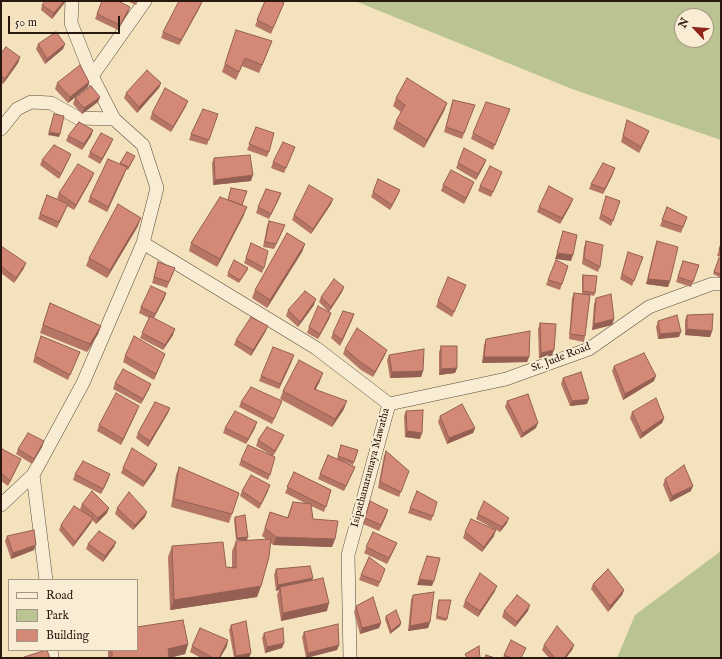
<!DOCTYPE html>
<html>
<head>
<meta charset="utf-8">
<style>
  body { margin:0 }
  #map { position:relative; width:722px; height:659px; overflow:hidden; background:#f4e2bd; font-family:"IM FELL English",serif }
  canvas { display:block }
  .frame { position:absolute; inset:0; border:2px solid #27190f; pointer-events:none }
  .legend { position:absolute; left:8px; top:579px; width:130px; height:72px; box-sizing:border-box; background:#f8ecd4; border:1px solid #a49885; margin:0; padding:5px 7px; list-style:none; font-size:12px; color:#27190f }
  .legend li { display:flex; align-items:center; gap:8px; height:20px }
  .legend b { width:20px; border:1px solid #a49885 }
  .north { position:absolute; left:674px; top:8px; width:40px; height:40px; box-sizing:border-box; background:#f8ecd4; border:1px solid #a49885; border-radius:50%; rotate:296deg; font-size:11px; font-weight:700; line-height:16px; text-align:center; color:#27190f }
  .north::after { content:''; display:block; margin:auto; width:14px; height:18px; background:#8f2418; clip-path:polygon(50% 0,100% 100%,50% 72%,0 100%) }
  .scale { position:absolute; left:8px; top:16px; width:112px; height:18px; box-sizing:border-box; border:2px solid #27190f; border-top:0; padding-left:5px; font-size:12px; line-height:14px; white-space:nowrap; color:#27190f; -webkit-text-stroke:3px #f8ecd4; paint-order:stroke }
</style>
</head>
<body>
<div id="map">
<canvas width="722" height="659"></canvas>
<div class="frame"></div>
<ul class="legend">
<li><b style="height:5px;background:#f8ecd4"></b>Road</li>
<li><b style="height:11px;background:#bac392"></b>Park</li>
<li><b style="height:11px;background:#d48977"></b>Building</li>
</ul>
<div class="north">N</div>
<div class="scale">50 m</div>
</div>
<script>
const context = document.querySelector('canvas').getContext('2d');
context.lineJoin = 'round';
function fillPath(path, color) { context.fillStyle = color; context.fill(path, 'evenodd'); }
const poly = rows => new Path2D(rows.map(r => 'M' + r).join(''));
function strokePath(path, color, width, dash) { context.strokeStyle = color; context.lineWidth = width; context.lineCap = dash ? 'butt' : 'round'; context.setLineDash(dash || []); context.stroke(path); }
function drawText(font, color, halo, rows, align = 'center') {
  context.font = font + ' "IM FELL English",serif'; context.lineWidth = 4; context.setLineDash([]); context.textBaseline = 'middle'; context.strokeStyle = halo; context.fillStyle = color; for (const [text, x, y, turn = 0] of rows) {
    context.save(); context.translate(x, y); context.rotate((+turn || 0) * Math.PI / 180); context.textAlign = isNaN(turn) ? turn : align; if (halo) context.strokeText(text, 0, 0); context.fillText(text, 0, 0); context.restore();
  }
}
fillPath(poly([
  [355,1,721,1,721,140,572,89],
  [682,16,706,16,706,40,682,40],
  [721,551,721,658,617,658,635,615]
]), '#bac392');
const minor = poly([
  [92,76,145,1],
  [1,129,17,109,31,102,51,103,78,118,114,119],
  [143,243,316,348,389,404,348,555,350,658],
  [389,404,506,379,589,349,649,307,712,284,721,284],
  [1,505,33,475],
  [46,580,33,475,83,383,143,243,157,188,143,145,114,119,92,76,71,23,72,1],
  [51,650,52,658]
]);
strokePath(minor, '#5a4b3a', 14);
strokePath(minor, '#f8ecd4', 13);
fillPath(poly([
  [66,1,52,19,41,10,42,5],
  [102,1,128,13,118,30,95,19],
  [127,1,138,1,136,5],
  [265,1,284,3,271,34,255,26],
  [200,7,179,45,161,38,163,32],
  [236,30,272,41,259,73,242,66,236,80,222,72],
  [38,44,65,44,63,49,45,64,36,49],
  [1,53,20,57,18,63,3,84,1,82],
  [89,82,88,87,68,103,55,89,57,83],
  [161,83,159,88,137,113,124,98,126,93],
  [100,97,98,102,82,114,73,104,75,98],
  [396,98,447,103,444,111,424,148,393,129,396,121,401,112,393,106],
  [453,100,475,105,462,139,444,132],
  [186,106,171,132,150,119,152,113],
  [510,109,493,150,471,139,473,133],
  [218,114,207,145,189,140,191,134],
  [627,120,647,136,639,153,621,142],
  [256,127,269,152,267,157,247,150],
  [93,130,91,136,82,150,66,141,68,136],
  [111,144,100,164,88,157,90,152],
  [295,147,284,173,271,168,273,162],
  [135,156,128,170,126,169,107,212,88,202,90,197,120,164,120,163],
  [214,158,251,181,213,185,212,163],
  [69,159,59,179,40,165,42,160],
  [486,160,484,165,476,180,456,168,458,163],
  [613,174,603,194,589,189,591,184],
  [500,177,491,197,478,191,480,186],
  [92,178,74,210,67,206,57,228,38,219,47,195,60,200,57,198,59,193],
  [378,179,400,190,390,210,371,197],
  [443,185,472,187,464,204,441,191],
  [231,188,242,205,244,215,217,267,189,251,191,243,228,200],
  [281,193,269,219,256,213,258,207],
  [606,196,620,201,611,226,599,219],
  [333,199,331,204,311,234,292,220,294,215],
  [571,204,560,224,537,212,539,207],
  [667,207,687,217,681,233,660,226],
  [269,221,283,230,274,249,263,247,267,226],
  [138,226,107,278,86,266,89,258],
  [586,241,600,267,598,272,582,264,584,247],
  [657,241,670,281,668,287,646,284,655,246],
  [251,243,264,268,262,273,244,263],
  [721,243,721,257,717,256],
  [305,244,302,252,267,308,252,298,255,290],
  [1,246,24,268,14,283,1,273],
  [628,252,643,257,632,286,620,279],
  [719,258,721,259,721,278,713,274],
  [234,260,248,268,247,271,239,283,227,276],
  [556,260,568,266,560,290,546,285],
  [683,261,699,265,691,287,676,282],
  [158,262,175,268,167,288,152,283],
  [583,275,595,293,594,296,590,295,585,336,584,342,569,339,572,298,574,293,582,294,582,277],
  [344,287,342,292,329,312,319,302,321,297],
  [464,290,452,317,436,307,438,301],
  [166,293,164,299,154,318,173,335,163,350,140,338,149,318,139,313,141,307],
  [596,298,614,319,612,325,592,330,594,304],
  [50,303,101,326,98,334,87,352,40,333],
  [314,305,298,327,286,316,288,310],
  [331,313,329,319,318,339,307,333,309,327],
  [354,314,352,320,340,346,331,338,333,333],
  [687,315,712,331,710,337,685,335,685,320],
  [658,321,679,337,658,339,656,327],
  [540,323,552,355,539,358,538,329],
  [266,331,251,356,234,345,236,340],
  [41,336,80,352,68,380,33,362],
  [486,339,529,357,527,362,482,363,484,345],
  [441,346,457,368,455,373,439,375,439,352],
  [345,349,385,355,373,377,361,370,343,354],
  [165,354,154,380,123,362,125,356],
  [389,355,423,371,421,377,390,378,387,360],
  [292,361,279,389,259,381,261,376],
  [614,366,654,381,623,400,612,371],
  [563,378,587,404,570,406,561,384],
  [320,381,316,389,344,409,332,427,280,399,283,391],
  [115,383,151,384,149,389,141,404,113,389],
  [507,401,536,428,521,438,505,407],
  [241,402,280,406,272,424,239,407],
  [170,408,168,413,148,447,136,438,138,433],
  [137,411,121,445,97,431,99,425],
  [406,411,420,439,405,437,404,416],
  [632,412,664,418,662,423,640,439,630,418],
  [440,416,475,428,473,433,447,444,438,422],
  [225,428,255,428,246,444,223,433],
  [284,435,282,440,273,456,270,475,268,480,239,465,241,460,271,455,256,446,258,440],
  [44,441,42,447,32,464,16,454,18,449],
  [341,445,358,450,353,465,340,460,355,467,344,491,318,479,328,455,337,459],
  [1,451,21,459,8,486,1,481],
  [386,451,409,471,399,497,378,488,384,456],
  [157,464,155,470,143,487,121,473,123,468],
  [179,467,239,493,229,523,171,507,176,475],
  [294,472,331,490,324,512,311,506,313,519,335,539,332,547,273,545,270,542,261,586,257,597,170,610,168,557,172,546,226,567,232,567,232,551,236,541,267,540,262,536,270,512,287,518,293,502,307,504,285,493],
  [75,474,108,480,101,494,73,480],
  [665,479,691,491,670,502,663,485],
  [242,491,268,491,259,509,240,496],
  [417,491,433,516,431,521,408,513],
  [370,501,386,516,379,531,363,524],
  [82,504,107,513,96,524,92,520,91,523,73,547,59,530,61,525,84,513,80,509],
  [117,508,145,517,133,530,115,514],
  [478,514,507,523,500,532,476,519],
  [245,515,236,540,234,520,235,517],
  [373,532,397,543,387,564,364,553],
  [465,532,494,536,482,552,463,538],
  [7,536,34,550,11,559,5,541],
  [116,542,114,547,103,562,86,549,88,544],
  [276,569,313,578,312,580,327,611,281,621,277,595,279,590,276,591,274,575],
  [361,575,383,575,378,587,359,580],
  [593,584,624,590,622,595,608,612,591,589],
  [495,591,478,617,463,607,465,601],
  [413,595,430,622,428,628,408,631,411,600],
  [439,600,447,619,446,621,436,619,438,603],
  [356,606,381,623,379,628,360,634,354,612],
  [504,611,528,611,515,627,502,617],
  [386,616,401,623,400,626,390,634,385,619],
  [231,625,249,658,234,658,229,630],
  [304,632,339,645,337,650,306,658,302,637],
  [264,633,284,643,282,648,265,653,262,638],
  [188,644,185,654,169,658,108,658,108,650,137,650],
  [544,645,574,645,572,650,566,658,549,658,542,650],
  [192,646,227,646,220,658,201,658,190,652],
  [526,648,521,658,503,658,504,655]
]), '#b67666');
fillPath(poly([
  [64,1,66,1,52,19,54,13],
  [202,2,200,7,179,45,181,40],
  [130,7,128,13,118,30,120,25],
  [272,41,269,49,259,73,262,65],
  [65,44,63,49,45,64,47,59],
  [20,57,18,63,3,84,5,79],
  [89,82,88,87,68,103,70,97],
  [161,83,159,88,137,113,139,107],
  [100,97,98,102,82,114,84,108],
  [188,101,186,106,171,132,173,127],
  [447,103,444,111,424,148,427,140],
  [93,130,91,136,82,150,84,144],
  [649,131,647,136,639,153,641,147],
  [49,132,60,134,59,137,48,135],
  [113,139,111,144,100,164,102,159],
  [71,154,69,159,59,179,61,174],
  [486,160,484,165,476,180,478,174],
  [127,167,125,173,107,212,108,207],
  [615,168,613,174,603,194,605,189],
  [94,173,92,178,74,210,76,205],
  [253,175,251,181,213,185,215,180],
  [474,182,472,187,464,204,466,198],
  [400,190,398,195,390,210,392,205],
  [281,193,279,199,269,219,271,214],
  [333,199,331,204,311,234,313,229],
  [573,199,571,204,560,224,562,218],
  [68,204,66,209,57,228,59,222],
  [247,207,244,215,217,267,220,259],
  [141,218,138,226,107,278,110,270],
  [285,225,283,230,274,249,276,244],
  [305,244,302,252,267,308,270,300],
  [557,253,573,255,571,261,555,259],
  [26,263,24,268,14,283,16,278],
  [648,279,670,281,668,287,646,284],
  [344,287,342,292,329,312,331,307],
  [166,293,164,299,153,319,155,314],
  [316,299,314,305,298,327,300,322],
  [331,313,329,319,318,339,320,334],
  [354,314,352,320,340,346,342,340],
  [614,319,612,325,592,330,594,324],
  [101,326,98,334,87,352,90,344],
  [268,326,266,331,251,356,253,350],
  [175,329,173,335,163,350,165,345],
  [687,329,712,331,710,337,685,335],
  [681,332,679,337,658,339,660,334],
  [387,350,385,355,373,377,375,372],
  [554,350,552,355,539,358,541,353],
  [165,354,163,359,154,380,156,374],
  [294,355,292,361,279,389,280,384],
  [484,357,529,357,527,362,482,363],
  [457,368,455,373,439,375,441,369],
  [423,371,421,377,390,378,392,372],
  [323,373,320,381,311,397,314,389],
  [656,376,654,381,623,400,625,394],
  [151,384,149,389,141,404,143,399],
  [589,399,587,404,570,406,572,401],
  [347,401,344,409,332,427,335,419],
  [139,406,137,411,121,445,123,439],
  [170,408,168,413,148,447,150,441],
  [664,418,662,423,640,439,642,433],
  [257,422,255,428,246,444,248,439],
  [538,423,536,428,521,438,523,433],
  [475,428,473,433,447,444,449,438],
  [407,431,422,433,420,439,405,437],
  [284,435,282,440,273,456,275,451],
  [44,441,42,447,32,464,34,459],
  [21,459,19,464,8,486,10,481],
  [157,464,155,470,143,487,145,482],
  [355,467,353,472,344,491,346,486],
  [110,474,108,480,101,494,103,489],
  [270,485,268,491,259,509,261,504],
  [693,486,691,491,670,502,672,496],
  [109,508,107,513,96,524,98,518],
  [388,510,386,516,379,531,381,525],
  [147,512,145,517,133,530,135,525],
  [93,518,91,523,73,547,75,542],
  [509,518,507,523,500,532,502,527],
  [496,530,494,536,482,552,484,547],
  [248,537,247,540,236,540,237,538],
  [276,537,335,539,332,547,273,545],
  [116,542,114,547,103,562,105,556],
  [397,543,395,548,387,564,389,558],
  [36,545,34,550,11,559,13,553],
  [313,578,311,583,280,587,279,590,276,591,278,585],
  [419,579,434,581,432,586,417,585],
  [261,586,257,597,170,610,174,600],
  [497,586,495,591,478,617,480,611],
  [624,590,622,595,608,612,610,606],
  [329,603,327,611,281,621,283,613],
  [530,605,528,611,515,627,517,622],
  [430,622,428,628,408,631,410,626],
  [381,623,379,628,360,634,362,628],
  [401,623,400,626,390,634,391,631],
  [228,640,227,646,220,658,219,658],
  [284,643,282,648,265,653,267,647],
  [188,644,185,654,169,658,168,649],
  [339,645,337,650,306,658,308,653],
  [574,645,572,650,566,658,564,658],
  [251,653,249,658,236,658,236,656]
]), '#946053');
const building = poly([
  [45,1,64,1,54,13,42,5,45,1],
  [102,1,118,1,130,7,120,25,97,14,102,1],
  [179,1,200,1,202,2,181,40,163,32,179,1],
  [265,1,280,1,284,3,273,28,257,20,265,1],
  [236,30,272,41,262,65,245,58,239,72,225,64,236,30],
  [56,32,65,44,47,59,38,44,56,32],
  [6,47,20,57,5,79,1,75,1,53,6,47],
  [80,65,89,82,70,97,57,83,80,65],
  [147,70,161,83,139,107,126,93,147,70],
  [407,78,447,103,427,140,396,121,405,105,396,98,407,78],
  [91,86,100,97,84,108,75,98,91,86],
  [165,88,188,101,173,127,152,113,165,88],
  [453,100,475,105,464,133,446,127,453,100],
  [486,102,510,109,495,145,473,133,486,102],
  [203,109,218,114,209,140,191,134,203,109],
  [54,114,64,116,60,134,49,132,54,114],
  [627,120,649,131,641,147,623,136,627,120],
  [79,122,93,130,84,144,68,136,79,122],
  [256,127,274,133,269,152,249,144,256,127],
  [101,133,113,139,102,159,90,152,101,133],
  [283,142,295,147,286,168,273,162,283,142],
  [54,145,71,154,61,174,42,160,54,145],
  [464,148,486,160,478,174,458,163,464,148],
  [127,152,135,156,129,167,120,163,127,152],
  [250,155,253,175,215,180,214,158,250,155],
  [108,159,127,167,108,207,90,197,108,159],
  [603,163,615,168,605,189,591,184,603,163],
  [78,164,94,173,76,205,59,193,78,164],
  [490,166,502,172,493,192,480,186,490,166],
  [451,170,474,182,466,198,443,185,451,170],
  [378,179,400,190,392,205,373,192,378,179],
  [309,185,333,199,313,229,294,215,309,185],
  [549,186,573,199,562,218,539,207,549,186],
  [231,188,247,191,242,205,228,200,231,188],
  [266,189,281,193,271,214,258,207,266,189],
  [47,195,68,204,59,222,40,214,47,195],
  [606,196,620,201,613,221,601,214,606,196],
  [220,197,247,207,220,259,191,243,220,197],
  [118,204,141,218,110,270,89,258,118,204],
  [667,207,687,217,683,227,662,220,667,207],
  [269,221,285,225,276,244,265,242,269,221],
  [563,231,577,235,573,255,557,253,563,231],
  [287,233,305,244,270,300,255,290,287,233],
  [586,241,603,245,600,267,584,258,586,241],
  [657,241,678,247,670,281,648,279,657,241],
  [251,243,268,251,264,268,246,258,251,243],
  [721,243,721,251,719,250,721,243],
  [1,246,26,263,16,278,1,266,1,246],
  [628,252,643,257,634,281,622,274,628,252],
  [719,258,721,259,721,274,714,272,719,258],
  [234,260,248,268,240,280,228,273,234,260],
  [556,260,568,266,562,284,548,280,556,260],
  [683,261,699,265,693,282,678,277,683,261],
  [158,262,175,268,169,282,154,277,158,262],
  [583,275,597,276,595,293,583,291,583,275],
  [448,277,466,285,454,312,438,301,448,277],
  [334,279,344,287,331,307,321,297,334,279],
  [151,286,166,293,155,314,141,307,151,286],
  [305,291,316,299,300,322,288,310,305,291],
  [574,293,590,295,585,336,570,334,574,293],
  [611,294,614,319,594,324,596,298,611,294],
  [50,303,101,326,90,344,43,325,50,303],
  [318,306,331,313,320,334,309,327,318,306],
  [343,311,354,314,342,340,333,333,343,311],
  [713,314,712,331,687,329,687,315,713,314],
  [677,315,681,332,660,334,658,321,677,315],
  [150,316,175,329,165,345,142,333,150,316],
  [251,317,268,326,253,350,236,340,251,317],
  [540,323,556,324,554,350,541,353,540,323],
  [357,328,387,350,375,372,363,364,345,349,357,328],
  [530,331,529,357,484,357,486,339,530,331],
  [41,336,80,352,70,375,35,356,41,336],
  [134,336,165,354,156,374,125,356,134,336],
  [441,346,457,346,457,368,441,369,441,346],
  [273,347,294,355,280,384,261,376,273,347],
  [424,349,423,371,392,372,389,355,424,349],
  [644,353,656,376,625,394,614,366,644,353],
  [299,360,323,373,314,389,347,401,335,419,283,391,299,360],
  [123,369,151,384,143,399,115,383,123,369],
  [581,372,589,399,572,401,563,378,581,372],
  [251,387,282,401,274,419,241,402,251,387],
  [116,393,139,406,123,439,99,425,116,393],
  [528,394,538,423,523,433,507,401,528,394],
  [656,398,664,418,642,433,632,412,656,398],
  [155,402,170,408,150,441,138,433,155,402],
  [462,404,475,428,449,438,440,416,462,404],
  [423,410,422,433,407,431,406,411,423,410],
  [235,411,257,422,248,439,225,428,235,411],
  [267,427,284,435,275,451,258,440,267,427],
  [28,433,44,441,34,459,18,449,28,433],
  [248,445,275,457,270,475,241,460,248,445],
  [341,445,358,450,354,462,338,456,341,445],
  [132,448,157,464,145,482,123,468,132,448],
  [2,449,21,459,10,481,1,473,1,451,2,449],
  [386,451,409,471,401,492,380,482,386,451],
  [328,455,355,467,346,486,320,474,328,455],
  [83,461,110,474,103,489,75,474,83,461],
  [684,465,693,486,672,496,665,479,684,465],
  [179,467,239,493,232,514,174,499,179,467],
  [294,472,331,490,326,507,287,487,294,472],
  [251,475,270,485,261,504,242,491,251,475],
  [92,491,109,508,98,518,82,504,92,491],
  [417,491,437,502,433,516,410,508,417,491],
  [129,492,147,512,135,525,117,508,129,492],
  [370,501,388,510,381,525,365,518,370,501],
  [484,501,509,518,502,527,478,514,484,501],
  [293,502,311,504,313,519,338,521,335,539,276,537,265,528,270,512,288,518,293,502],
  [74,506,93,518,75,542,61,525,74,506],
  [245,515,248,537,237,538,235,517,245,515],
  [471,519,496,530,484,547,465,532,471,519],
  [34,530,36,545,13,553,7,536,34,530],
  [99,531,116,542,105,556,88,544,99,531],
  [373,532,397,543,389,558,366,547,373,532],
  [271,539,269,557,261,586,174,600,172,546,223,542,226,567,236,568,236,541,271,539],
  [427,556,440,558,434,581,419,579,427,556],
  [369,557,385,569,380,582,361,575,369,557],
  [310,566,313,578,278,585,276,569,310,566],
  [608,569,624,590,610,606,593,584,608,569],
  [480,573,497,586,480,611,465,601,480,573],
  [323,578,329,603,283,613,280,587,323,578],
  [434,592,430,622,410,626,413,595,434,592],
  [517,595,530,605,517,622,504,611,517,595],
  [373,597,381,623,362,628,356,606,373,597],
  [439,600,451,600,447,619,437,616,439,600],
  [396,610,401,623,391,631,386,616,396,610],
  [183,620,188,644,168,649,169,658,112,658,112,650,137,650,137,627,183,620],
  [246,621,251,653,236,656,231,625,246,621],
  [338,624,339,645,308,653,304,632,338,624],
  [557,626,574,645,564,658,555,658,544,645,557,626],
  [200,628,228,640,219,658,213,658,192,646,200,628],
  [283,628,284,643,267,647,264,633,283,628],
  [511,640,526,648,521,658,511,658,504,655,511,640],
  [479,646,480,658,467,658,465,654,479,646],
  [46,650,47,650,50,658,25,658,24,657,46,650],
  [486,655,495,658,485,658,486,655]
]);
fillPath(building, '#d48977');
strokePath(building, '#946053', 1);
drawText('11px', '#27190f', '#f8ecd4', [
  ["St. Jude Road",561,358,-21],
  ["Isipathanaramaya Mawatha",371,468,-75]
]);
</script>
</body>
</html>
